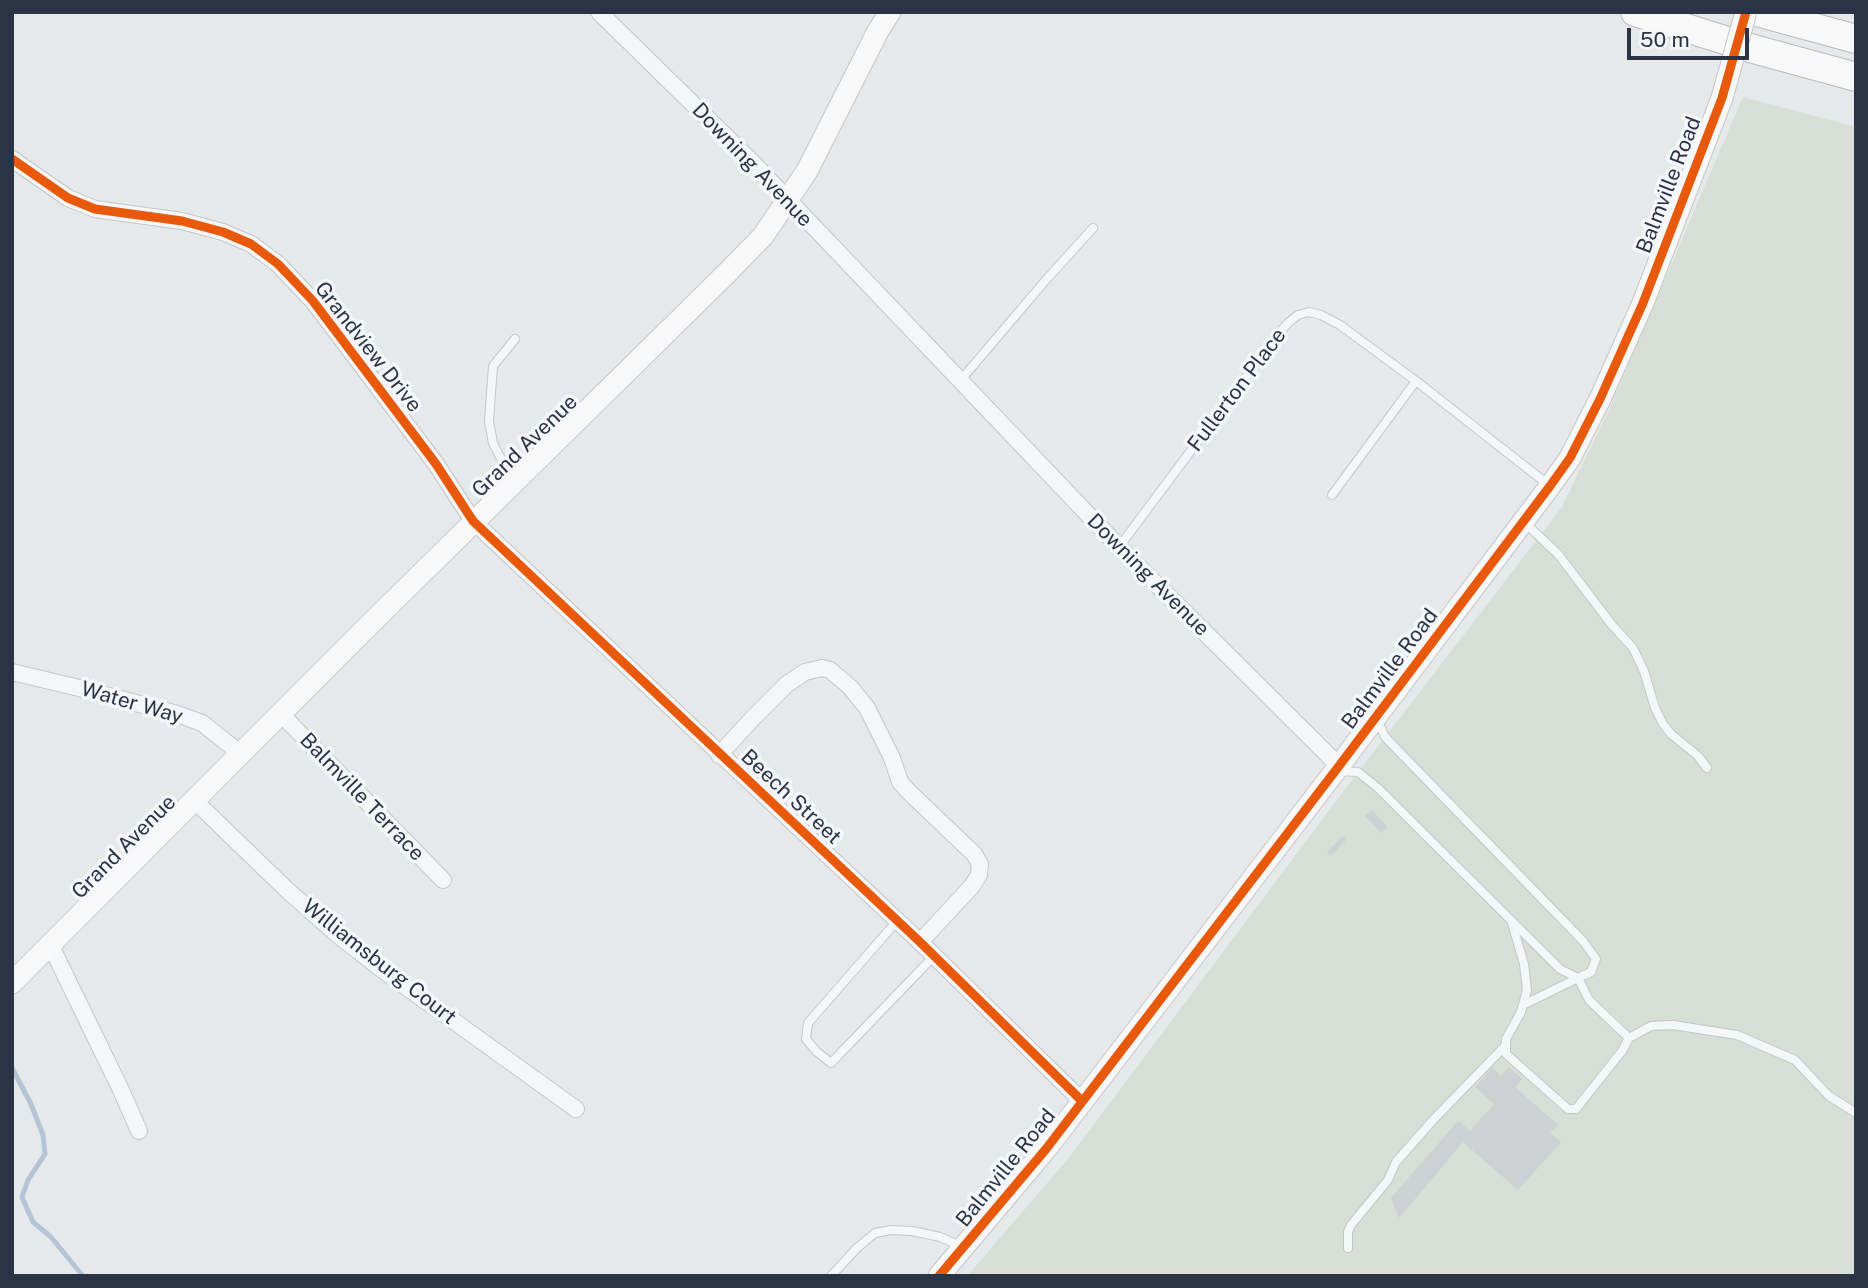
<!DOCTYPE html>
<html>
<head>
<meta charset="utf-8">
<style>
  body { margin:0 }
  #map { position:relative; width:1868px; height:1288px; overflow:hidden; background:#e6e8ea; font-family:"Public Sans",sans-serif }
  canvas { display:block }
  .frame { position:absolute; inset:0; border:14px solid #2b3445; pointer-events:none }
  .scale { position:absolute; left:1627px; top:28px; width:122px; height:32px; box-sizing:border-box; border:4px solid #2b3445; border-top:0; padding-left:9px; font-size:21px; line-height:24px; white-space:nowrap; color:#2b3445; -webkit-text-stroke:5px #f4f6f9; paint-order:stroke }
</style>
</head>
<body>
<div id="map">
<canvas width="1868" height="1288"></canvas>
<div class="frame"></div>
<div class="scale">50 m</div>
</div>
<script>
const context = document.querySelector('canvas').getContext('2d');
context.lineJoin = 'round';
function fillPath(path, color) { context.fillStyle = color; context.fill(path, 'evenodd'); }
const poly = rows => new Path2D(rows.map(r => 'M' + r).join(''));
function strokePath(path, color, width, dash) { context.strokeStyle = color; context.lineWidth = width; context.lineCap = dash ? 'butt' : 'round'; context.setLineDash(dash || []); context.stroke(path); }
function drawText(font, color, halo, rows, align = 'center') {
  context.font = font + ' "Public Sans",sans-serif'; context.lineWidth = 7; context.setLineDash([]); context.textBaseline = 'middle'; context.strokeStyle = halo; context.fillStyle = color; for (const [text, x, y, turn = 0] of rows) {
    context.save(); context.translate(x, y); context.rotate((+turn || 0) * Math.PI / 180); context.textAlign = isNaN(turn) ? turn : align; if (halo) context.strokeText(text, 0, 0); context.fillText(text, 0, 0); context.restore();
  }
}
fillPath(poly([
  [1743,97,1856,127,1856,1276,967,1276,1068,1159,1336,801,1562,507,1609,410]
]), '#d6ded6');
strokePath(poly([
  [12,1068,31,1104,43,1135,45,1154,28,1180,22,1197,33,1222,50,1236,83,1276]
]), '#b4c4d5', 5);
fillPath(poly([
  [1372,810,1387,827,1381,833,1365,816],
  [1343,836,1346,840,1331,856,1327,852],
  [1509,1067,1522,1079,1515,1087,1558,1125,1550,1133,1561,1142,1518,1190,1463,1142,1399,1218,1391,1198,1458,1121,1470,1131,1494,1104,1475,1087,1492,1068,1501,1076]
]), '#ced0d3');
const lane = poly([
  [515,339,493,366,489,421,493,443,500,457,517,477],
  [960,381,1045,281,1093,228],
  [1332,495,1416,381],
  [1524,522,1558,554,1612,625,1633,648,1644,671,1655,708,1663,724,1671,734,1698,756,1707,768],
  [1119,547,1278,334,1288,323,1298,315,1309,312,1321,315,1340,325,1416,381,1550,486],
  [1338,771,1358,772,1378,788,1560,969,1578,978,1591,972,1596,959,1583,941,1385,737,1377,719],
  [897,921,808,1023,806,1039,816,1051,831,1063,934,956],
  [1512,923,1524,964,1527,990,1521,1012,1506,1039,1506,1054,1568,1109,1576,1109,1622,1051,1629,1038,1589,1000,1578,978,1523,1005],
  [1629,1038,1651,1026,1673,1025,1737,1035,1795,1060,1829,1096,1856,1113],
  [1348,1248,1348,1232,1351,1225,1388,1180,1396,1162,1433,1120,1506,1045],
  [831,1276,857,1248,875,1233,891,1230,912,1231,940,1237,961,1246]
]);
const street = poly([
  [599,12,752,162,1119,547,1339,766],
  [12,159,68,198,95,209,182,221,223,232,251,244,278,264,313,301,436,464,473,521,920,942,1082,1101],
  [12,672,79,688,177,714,202,723,241,754],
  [281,714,443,880],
  [719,755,753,718,787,684,805,672,822,668,830,670,850,687,867,708,892,758,900,782,909,792,974,854,980,864,979,875,972,886,920,942],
  [195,801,286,889,339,936,380,968,576,1109],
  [51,946,121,1090,139,1131]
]);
const secondary = poly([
  [12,983,362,632,727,273,763,236,807,171,878,31,890,12],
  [939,1276,1046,1149,1339,766,1550,486,1570,458,1600,399,1643,303,1722,98]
]);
const highway = poly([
  [1635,12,1750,48,1856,77],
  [1757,12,1856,39]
]);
strokePath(lane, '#c4c6c8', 10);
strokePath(street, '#c4c6c8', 18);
strokePath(secondary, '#c4c6c8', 23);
strokePath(highway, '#b8bbbf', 30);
strokePath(lane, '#f5f6f7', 8);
strokePath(street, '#f5f6f7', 16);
strokePath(secondary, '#f8f8f8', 21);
strokePath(highway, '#f8f8f8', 28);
const secondaryBridge = poly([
  [1722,98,1746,12]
]);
strokePath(secondaryBridge, '#c4c6c8', 23, []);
strokePath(secondaryBridge, '#f8f8f8', 21);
strokePath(poly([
  [12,159,68,198,95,209,182,221,223,232,251,244,278,264,313,301,436,464,473,521,920,942,1082,1101],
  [939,1276,1046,1149,1339,766,1550,486,1570,458,1600,399,1643,303,1722,98,1746,12]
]), '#e8590c', 9);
drawText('21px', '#2b3445', '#f4f6f9', [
  ["Downing Avenue",752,165,46],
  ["Balmville Road",1669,185,-69],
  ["Grandview Drive",368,347,52],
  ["Fullerton Place",1237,390,-53],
  ["Grand Avenue",525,446,-44],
  ["Downing Avenue",1148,575,45],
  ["Balmville Road",1390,669,-53],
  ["Water Way",132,703,16],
  ["Balmville Terrace",362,797,46],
  ["Beech Street",791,797,43],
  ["Grand Avenue",124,847,-45],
  ["Williamsburg Court",379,962,38],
  ["Balmville Road",1006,1168,-51]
]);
</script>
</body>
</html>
